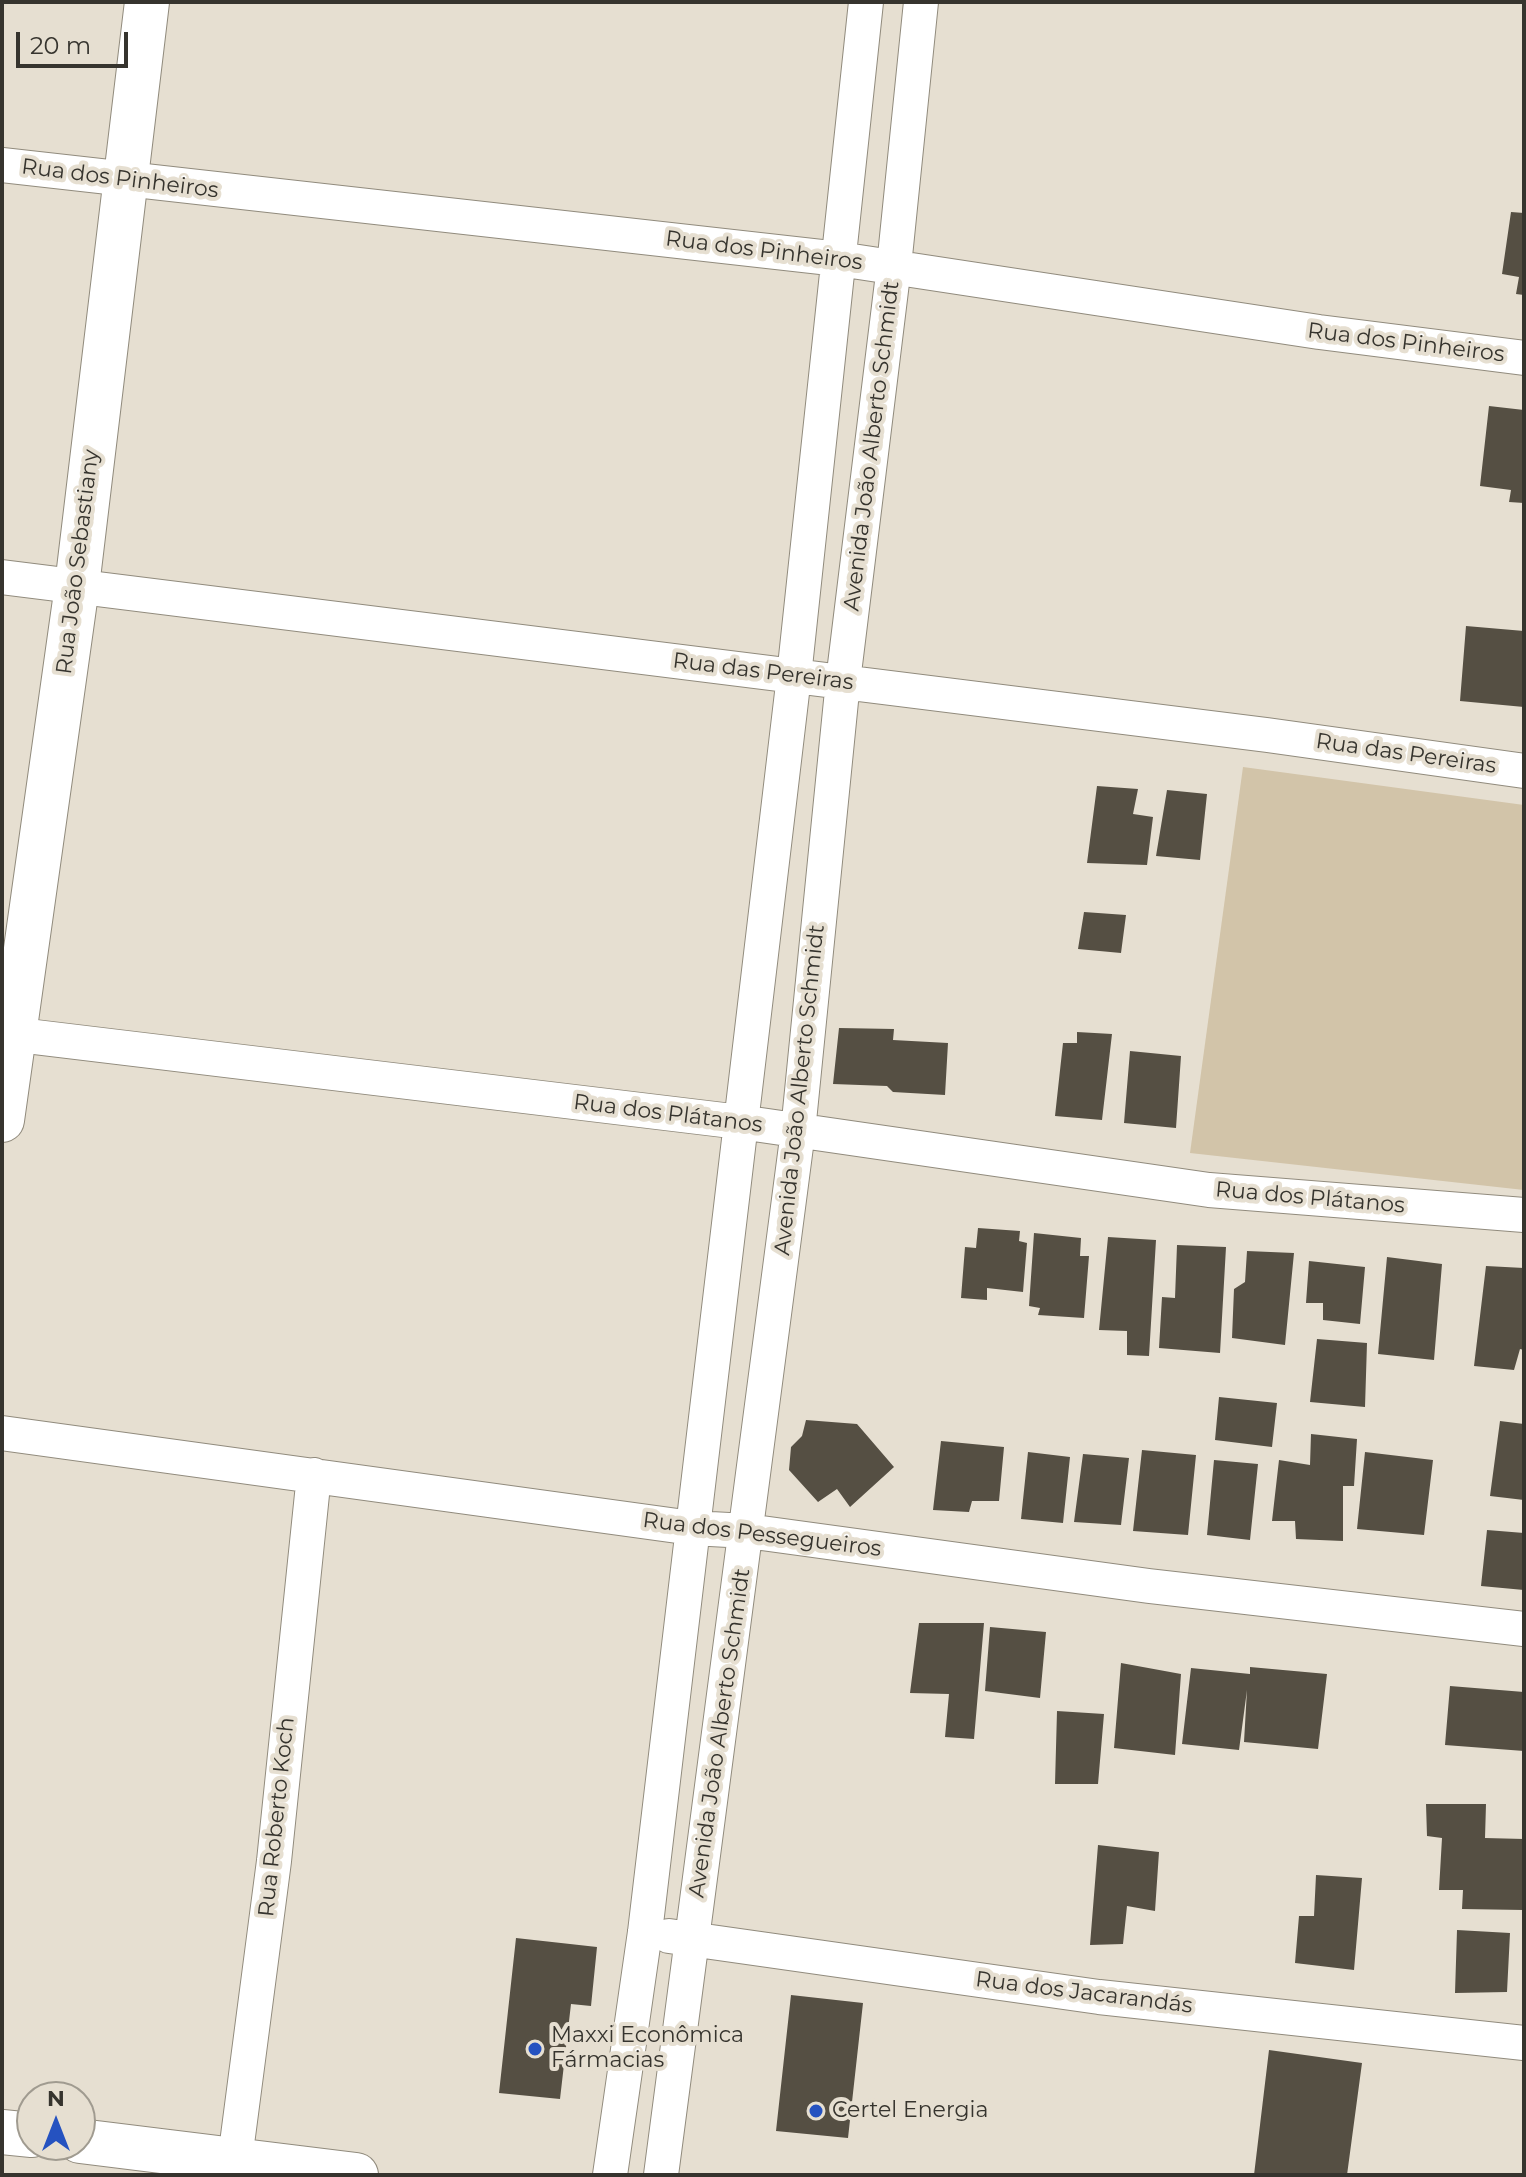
<!DOCTYPE html>
<html>
<head>
<meta charset="utf-8">
<style>
	body { margin:0 }
	#map { position:relative; width:1526px; height:2177px; overflow:hidden; background:#e6dfd1; font-family:Montserrat,sans-serif }
	canvas { display:block }
	.frame { position:absolute; inset:0; border:4px solid #36342e; pointer-events:none }
	.north { position:absolute; left:16px; top:2081px; width:80px; height:80px; box-sizing:border-box; background:#e6dfd1; border:2px solid #a09b90; border-radius:50%; rotate:0deg; font-size:22px; font-weight:700; line-height:32px; text-align:center; color:#36342e }
	.north::after { content:''; display:block; margin:auto; width:28px; height:36px; background:#2552c0; clip-path:polygon(50% 0,100% 100%,50% 72%,0 100%) }
	.scale { position:absolute; left:16px; top:32px; width:112px; height:36px; box-sizing:border-box; border:4px solid #36342e; border-top:0; padding-left:10px; font-size:24px; line-height:28px; white-space:nowrap; color:#36342e; -webkit-text-stroke:6px #e6dfd1; paint-order:stroke }
</style>
</head>
<body>
<div id="map">
<canvas width="1526" height="2177"></canvas>
<div class="frame"></div>
<div class="north">N</div>
<div class="scale">20 m</div>
</div>
<script>
const c = document.querySelector('canvas').getContext('2d');
c.lineJoin = 'round';
function fillPath(path, color) {
  c.fillStyle = color;
  c.fill(path, 'evenodd');
}
function trace(path, color, width, dash) {
  c.strokeStyle = color;
  c.lineWidth = width;
  c.lineCap = dash ? 'butt' : 'round';
  c.setLineDash(dash || []);
  c.stroke(path);
}
function label(font, color, halo, rows, align = 'center') {
  c.font = font + ' Montserrat,sans-serif';
  c.lineWidth = 8;
  c.setLineDash([]);
  c.textBaseline = 'middle';
  c.strokeStyle = halo;
  c.fillStyle = color;
  for (const [text, x, y, turn = 0] of rows) {
    c.save();
    c.translate(x, y);
    c.rotate((+turn || 0) * Math.PI / 180);
    c.textAlign = isNaN(turn) ? turn : align;
    if (halo) c.strokeText(text, 0, 0);
    c.fillText(text, 0, 0);
    c.restore();
  }
}
fillPath(new Path2D(`
	M1243,767L1524,805V1190L1190,1153Z`), '#d2c4a9');
fillPath(new Path2D(`
	M1511,212L1524,213V295L1516,294L1519,277L1502,274Z
	M1489,406L1524,410V503L1509,502L1511,490L1480,486Z
	M1466,626L1524,631V707L1460,701Z
	M1097,786L1138,789L1133,814L1153,817L1147,865L1087,863Z
	M1167,790L1207,794L1200,860L1156,856Z
	M1084,912L1126,915L1121,953L1078,949Z
	M839,1028L894,1029L893,1040L948,1043L945,1095L893,1092L887,1086L833,1084Z
	M1077,1032L1112,1034L1102,1120L1055,1116L1063,1043H1077Z
	M1130,1051L1181,1056L1176,1128L1124,1123Z
	M978,1228L1020,1231L1019,1241L1027,1243L1023,1292L987,1288V1300L961,1298L965,1247L976,1248Z
	M1034,1233L1081,1238L1080,1256H1089L1084,1318L1038,1315L1040,1308L1029,1306Z
	M1108,1237L1156,1240L1149,1356L1127,1355V1331L1099,1330Z
	M1177,1245L1226,1247L1220,1353L1159,1348L1162,1297L1175,1298Z
	M1247,1251L1294,1253L1285,1345L1232,1338L1234,1289L1245,1282Z
	M1387,1257L1442,1264L1434,1360L1378,1354Z
	M1309,1261L1365,1267L1360,1324L1323,1320V1303H1306Z
	M1486,1266L1524,1268V1350L1520,1349L1514,1370L1474,1366Z
	M1317,1339L1367,1343L1365,1407L1310,1402Z
	M1219,1397L1277,1403L1272,1447L1215,1440Z
	M806,1420L857,1424L894,1467L850,1507L837,1489L818,1502L789,1470L791,1447L802,1436Z
	M1500,1421L1524,1424V1500L1490,1496Z
	M1311,1434L1357,1439L1354,1486H1343V1541L1296,1539L1295,1521H1272L1279,1460L1310,1465Z
	M941,1441L1004,1447L999,1501H972L969,1512L933,1510Z
	M1142,1450L1196,1455L1188,1535L1133,1531Z
	M1028,1452L1070,1457L1063,1523L1021,1519Z
	M1365,1452L1433,1460L1424,1535L1357,1529Z
	M1083,1454L1129,1458L1121,1525L1074,1522Z
	M1214,1460L1258,1464L1250,1540L1207,1535Z
	M1487,1530L1524,1533V1590L1481,1586Z
	M919,1623H984L974,1739L945,1737L949,1694L910,1693Z
	M990,1627L1046,1632L1040,1698L985,1691Z
	M1121,1663L1181,1674L1175,1755L1114,1748Z
	M1250,1667L1327,1674L1318,1749L1244,1742L1247,1690L1239,1750L1182,1744L1191,1668L1250,1674Z
	M1450,1686L1524,1692V1751L1445,1745Z
	M1057,1711L1104,1714L1098,1784H1055Z
	M1426,1804H1486L1485,1838L1524,1839V1910L1462,1909L1463,1890H1439L1442,1838L1427,1836Z
	M1098,1845L1159,1852L1155,1911L1127,1906L1123,1944L1090,1945Z
	M1316,1875L1362,1878L1354,1970L1295,1963L1299,1916H1314Z
	M1457,1930L1510,1933L1507,1992L1455,1993Z
	M516,1938L597,1947L591,2006L571,2004L560,2099L499,2093Z
	M791,1995L863,2003L848,2138L776,2131Z
	M1269,2050L1362,2063L1347,2175H1254Z`), '#554f43');
const street = new Path2D(`
	M2,165L839,259L1319,332L1524,358
	M2,577L1267,735L1524,771
	M2,1033L740,1122L1209,1190L1524,1215
	M2,1433L692,1528L747,1531L1149,1586L1524,1629
	M669,1936L1099,1997L1524,2043
	M235,2159L274,1861L314,1475
	M610,2175L645,1932L794,676L866,2
	M661,2175L798,1131L843,681L894,266L921,2`);
const secondary = new Path2D(`
	M2,1120L77,586L147,2
	M2,2132L32,2135
	M80,2141L356,2175`);
trace(street, '#918b7d', 36);
trace(secondary, '#918b7d', 46);
trace(street, '#fff', 34);
trace(secondary, '#fff', 44);
for (const [x, y, r, color] of [
	[535,2049,8,"#2552c0"],
	[816,2111,8,"#2552c0"]
]) {
  const dot = new Path2D();
  dot.arc(x, y, r, 0, 2 * Math.PI);
  c.fillStyle = color;
  c.fill(dot);
  trace(dot, '#e6dfd1', 3);
}
label('22px', '#36342e', '#e6dfd1', [
	["Rua dos Pinheiros",120,179,7],
	["Rua dos Pinheiros",764,251,7],
	["Rua dos Pinheiros",1406,343,7],
	["Avenida João Alberto Schmidt",872,446,-83],
	["Rua João Sebastiany",78,562,-83],
	["Rua das Pereiras",763,672,7],
	["Rua das Pereiras",1406,754,8],
	["Avenida João Alberto Schmidt",800,1090,-84],
	["Rua dos Plátanos",668,1114,7],
	["Rua dos Plátanos",1310,1198,5],
	["Rua dos Pessegueiros",762,1535,7],
	["Avenida João Alberto Schmidt",720,1733,-82],
	["Rua Roberto Koch",277,1817,-84],
	["Rua dos Jacarandás",1084,1993,7]
]);
label('22px', '#36342e', '#e6dfd1', [
	["Maxxi Econômica",551,2036],
	["Fármacias",551,2061],
	["Certel Energia",832,2111]
], 'left');
</script>
</body>
</html>
